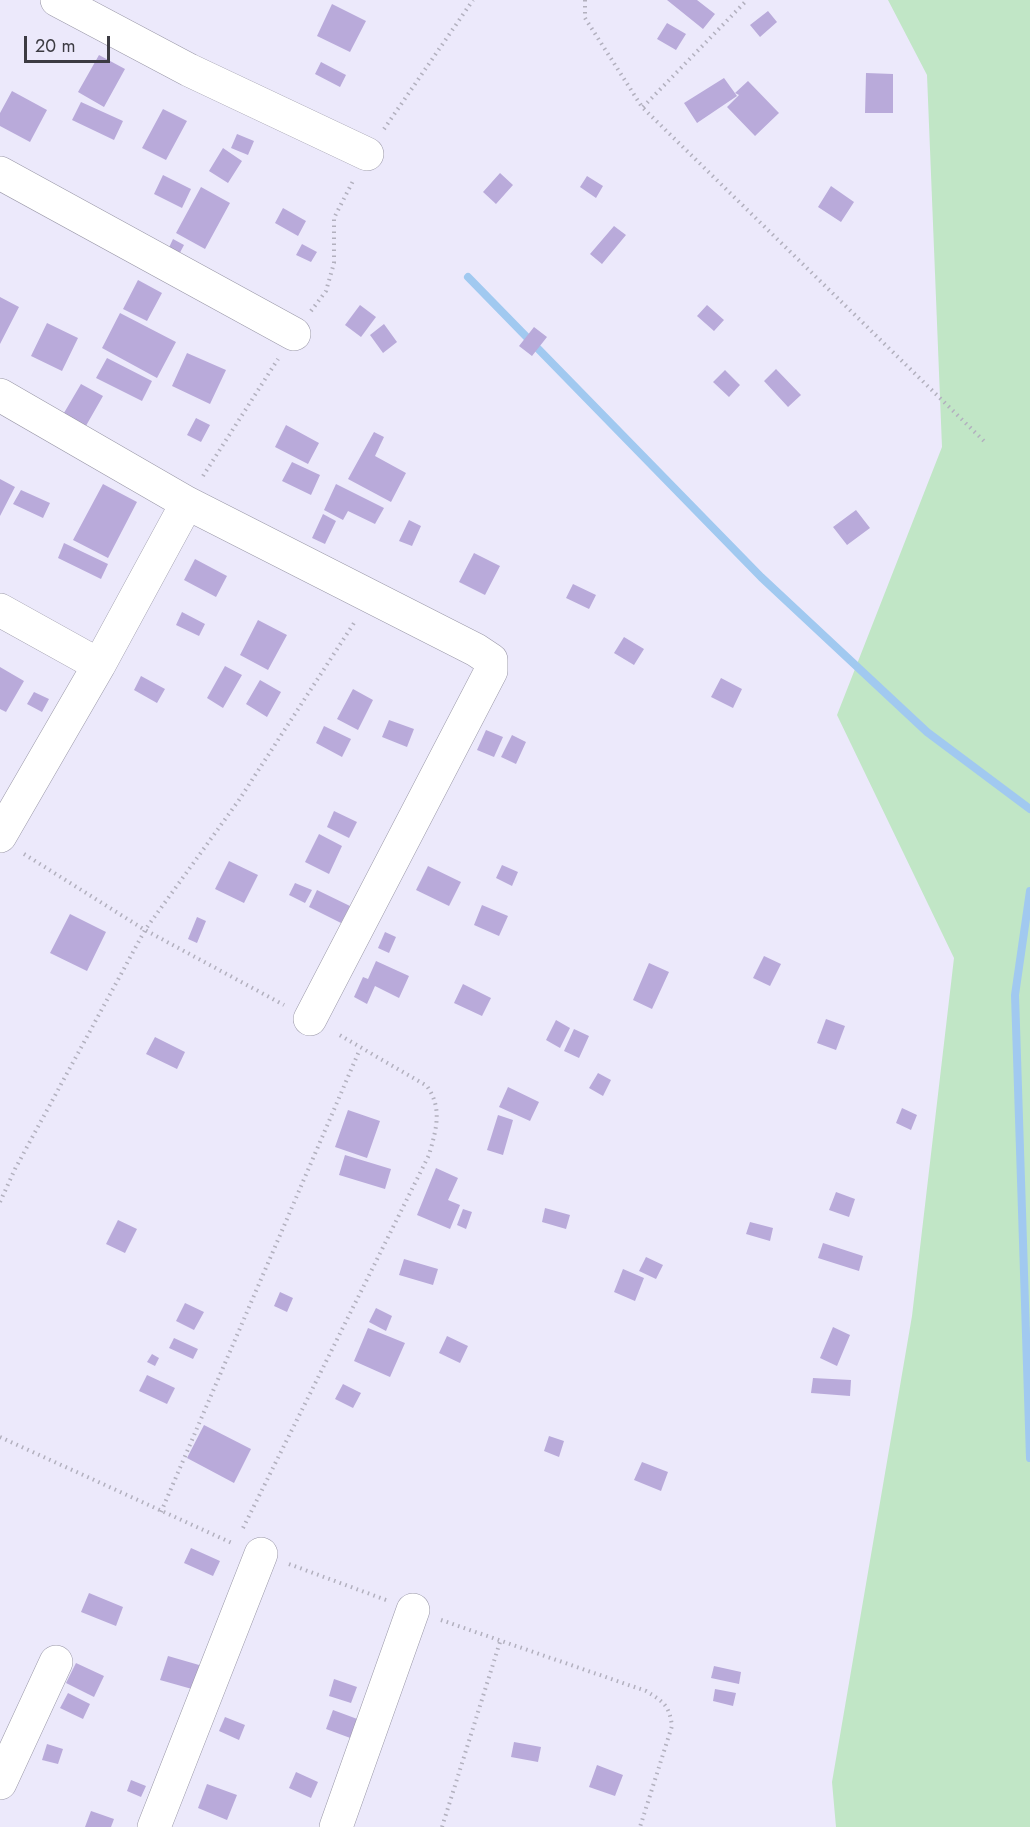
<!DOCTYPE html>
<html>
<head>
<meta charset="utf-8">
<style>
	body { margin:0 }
	#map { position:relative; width:1030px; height:1827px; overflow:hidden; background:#ece9fb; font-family:Jost,sans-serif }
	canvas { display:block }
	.scale { position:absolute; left:24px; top:36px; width:86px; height:27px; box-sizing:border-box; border:3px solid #3c3b42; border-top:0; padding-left:8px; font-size:18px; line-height:21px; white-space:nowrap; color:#3c3b42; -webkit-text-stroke:4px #ece9fb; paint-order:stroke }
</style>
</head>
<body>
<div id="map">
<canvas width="1030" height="1827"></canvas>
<div class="scale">20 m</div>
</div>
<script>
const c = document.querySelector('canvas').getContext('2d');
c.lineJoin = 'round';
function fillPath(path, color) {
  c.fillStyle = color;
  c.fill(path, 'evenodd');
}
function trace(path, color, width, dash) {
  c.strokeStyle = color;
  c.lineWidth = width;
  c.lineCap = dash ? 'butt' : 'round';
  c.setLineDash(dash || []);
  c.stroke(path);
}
fillPath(new Path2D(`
	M888,0H1030V1827H836L832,1782L912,1316L954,958L837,715L942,447L927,75Z`), '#c1e6c6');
trace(new Path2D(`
	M468,277L761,577L927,732L1030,809
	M1030,891L1015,995L1030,1458`), '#a1c9f0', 8);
fillPath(new Path2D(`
	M667,0H697L715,14L703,29Z
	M332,4L366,21L350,52L317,36Z
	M768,11L777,22L760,37L750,25Z
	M667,23L686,34L676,50L657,39Z
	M99,55L125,69L104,107L78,92Z
	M321,62L346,75L340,87L315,74Z
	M866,73L893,74V113H865Z
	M724,78L737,96L697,123L684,103Z
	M748,81L779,113L755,136L727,107L739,95L735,93Z
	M12,91L47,110L30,142L0,126V113Z
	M81,102L123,121L114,140L72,120Z
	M163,109L187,121L166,160L142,148Z
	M237,134L254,141L248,155L231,148Z
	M223,148L242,161L228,183L209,171Z
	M500,173L513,185L496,204L483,192Z
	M163,175L191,189L182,208L154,194Z
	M587,176L603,186L596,198L580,187Z
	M831,186L854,202L841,222L818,207Z
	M201,187L230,203L205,249L176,233Z
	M283,208L306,221L298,236L275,223Z
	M614,226L626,235L602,264L590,254Z
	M173,239L184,245L175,262L165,256Z
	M302,244L317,252L311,262L296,255Z
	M138,280L162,293L147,321L123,309Z
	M0,297L19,307L0,344Z
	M360,305L376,317L361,337L345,325Z
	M707,305L724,320L714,331L697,316Z
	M120,313L176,342L157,378L102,348Z
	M47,323L78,338L62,371L31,356Z
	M384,324L397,342L383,353L370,335Z
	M534,327L547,337L532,356L519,346Z
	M187,353L226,370L210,404L172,386Z
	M107,358L152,381L142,401L96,378Z
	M776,369L801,395L788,407L764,381Z
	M725,370L740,385L729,397L713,382Z
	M81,384L103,396L83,431L61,418Z
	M196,418L210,425L201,442L187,435Z
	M286,425L319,443L308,464L275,447Z
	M374,432L384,437L375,456L406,473L391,502L348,479Z
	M292,462L320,475L311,495L282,481Z
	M0,479L15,487L0,516Z
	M103,484L137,502L108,558L73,540Z
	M336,484L384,508L375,524L348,511L343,520L324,510Z
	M21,490L50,503L43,518L13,504Z
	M856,510L870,528L847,545L833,527Z
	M323,514L336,521L325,544L312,538Z
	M409,520L421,526L412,546L399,541Z
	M64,543L108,564L101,579L58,558Z
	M474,553L500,566L485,595L459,582Z
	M195,559L227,576L216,597L184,580Z
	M573,584L596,595L589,609L566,598Z
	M182,612L205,624L199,636L176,625Z
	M258,620L287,635L268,670L240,655Z
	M624,637L644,649L634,665L614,653Z
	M225,666L242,675L223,708L207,698Z
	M0,667L24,681L6,712L0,709Z
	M141,676L165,689L157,703L134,690Z
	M721,678L742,689L733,708L711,697Z
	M260,680L281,692L267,717L246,704Z
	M353,689L373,700L358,730L337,719Z
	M34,692L49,699L42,712L27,704Z
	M389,720L414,729L407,747L382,737Z
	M324,726L351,739L342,757L316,743Z
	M486,730L503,737L494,757L477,750Z
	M512,735L526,742L516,764L501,757Z
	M334,811L357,822L349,838L327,827Z
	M319,834L342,846L329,874L305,862Z
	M229,861L258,875L244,903L215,889Z
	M502,865L518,872L512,886L496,878Z
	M428,866L461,882L449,906L416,890Z
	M295,883L312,890L305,903L289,895Z
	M317,890L350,906L341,923L309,907Z
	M482,905L508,916L499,936L474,925Z
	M70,914L106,932L87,971L50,953Z
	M197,917L206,921L197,943L188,939Z
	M385,932L396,937L389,953L378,948Z
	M764,956L781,964L770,986L753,978Z
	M376,961L409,976L399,998L375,986L367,1004L354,997L363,977L368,979Z
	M649,963L669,972L652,1009L633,1000Z
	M463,984L491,998L482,1016L454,1003Z
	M826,1019L845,1026L836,1050L817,1043Z
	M556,1020L570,1028L560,1048L546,1040Z
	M574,1029L589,1036L579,1058L564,1051Z
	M155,1037L185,1052L177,1069L146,1054Z
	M598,1073L611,1080L603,1096L589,1088Z
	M508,1087L539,1102L530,1121L499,1107Z
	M902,1108L917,1115L911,1130L896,1123Z
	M348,1110L380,1121L367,1158L335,1147Z
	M498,1115L513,1120L503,1155L487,1150Z
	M345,1155L391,1169L385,1189L339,1175Z
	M436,1168L458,1178L448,1200L460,1205L450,1229L417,1215Z
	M836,1192L855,1199L849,1217L829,1210Z
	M545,1208L570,1215L566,1229L542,1222Z
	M463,1209L472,1212L466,1229L457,1225Z
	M118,1220L137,1229L125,1253L106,1244Z
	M750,1222L773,1228L770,1241L746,1234Z
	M823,1243L863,1256L859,1271L818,1258Z
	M646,1257L663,1265L656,1279L639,1271Z
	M404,1259L438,1269L433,1285L399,1275Z
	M623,1269L644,1278L635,1301L614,1292Z
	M280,1292L293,1298L287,1312L274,1306Z
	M185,1303L204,1312L194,1330L176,1321Z
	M376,1308L392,1316L386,1331L369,1322Z
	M833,1327L850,1335L837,1366L820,1358Z
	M368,1328L405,1343L390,1377L354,1361Z
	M447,1336L468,1346L460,1363L439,1353Z
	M174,1338L198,1349L193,1359L169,1348Z
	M152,1354L159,1358L155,1366L147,1362Z
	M147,1375L175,1388L167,1404L139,1391Z
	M813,1378L851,1380L850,1396L811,1393Z
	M343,1384L361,1393L353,1408L335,1399Z
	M204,1425L251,1449L234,1483L187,1458Z
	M549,1436L564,1441L559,1457L544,1451Z
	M642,1462L668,1472L661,1491L634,1480Z
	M191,1548L220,1561L213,1576L184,1563Z
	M89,1593L123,1607L116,1626L81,1612Z
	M168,1656L206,1667L199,1691L160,1680Z
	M76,1663L104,1676L94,1697L66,1683Z
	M714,1666L741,1672L739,1684L711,1678Z
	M334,1679L357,1687L351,1703L329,1696Z
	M715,1689L736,1693L733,1706L713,1701Z
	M68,1693L90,1704L83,1719L60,1708Z
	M333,1710L360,1720L353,1739L326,1729Z
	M225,1717L245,1725L239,1740L219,1731Z
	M514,1742L541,1747L538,1762L511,1757Z
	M47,1744L63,1749L58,1764L42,1760Z
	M597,1765L623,1775L615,1796L589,1787Z
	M296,1772L318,1782L311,1798L289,1788Z
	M131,1780L146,1786L141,1797L127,1791Z
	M207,1784L237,1795L227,1820L198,1808Z
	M91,1811L114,1819L111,1827H85Z`), '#b9aada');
const minor = new Path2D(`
	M57,0L189,70L367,154
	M0,173L294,334
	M0,395L187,503L476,650L491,660V671L310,1019
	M0,610L99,665
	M0,836L99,665L187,503
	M0,1783L56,1662
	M154,1827L261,1554
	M336,1827L413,1610`);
trace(minor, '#9997a7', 34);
trace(new Path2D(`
	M585,0V18L642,107L987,444
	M643,107L747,0
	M384,129L473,0
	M311,311L326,291L334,263V218L354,179
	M203,476L278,359
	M24,854L145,930L284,1005
	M0,1202L15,1169L145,930L239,800L354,623
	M0,1437L234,1544
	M161,1512L360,1049
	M243,1528L429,1155C436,1130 443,1109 427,1086L336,1033
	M289,1564L386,1600
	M441,1620L646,1691C664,1702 669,1705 672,1726L640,1827
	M442,1827L500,1642`), '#b2b0be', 4, [1.5, 4.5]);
trace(minor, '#fff', 33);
</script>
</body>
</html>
